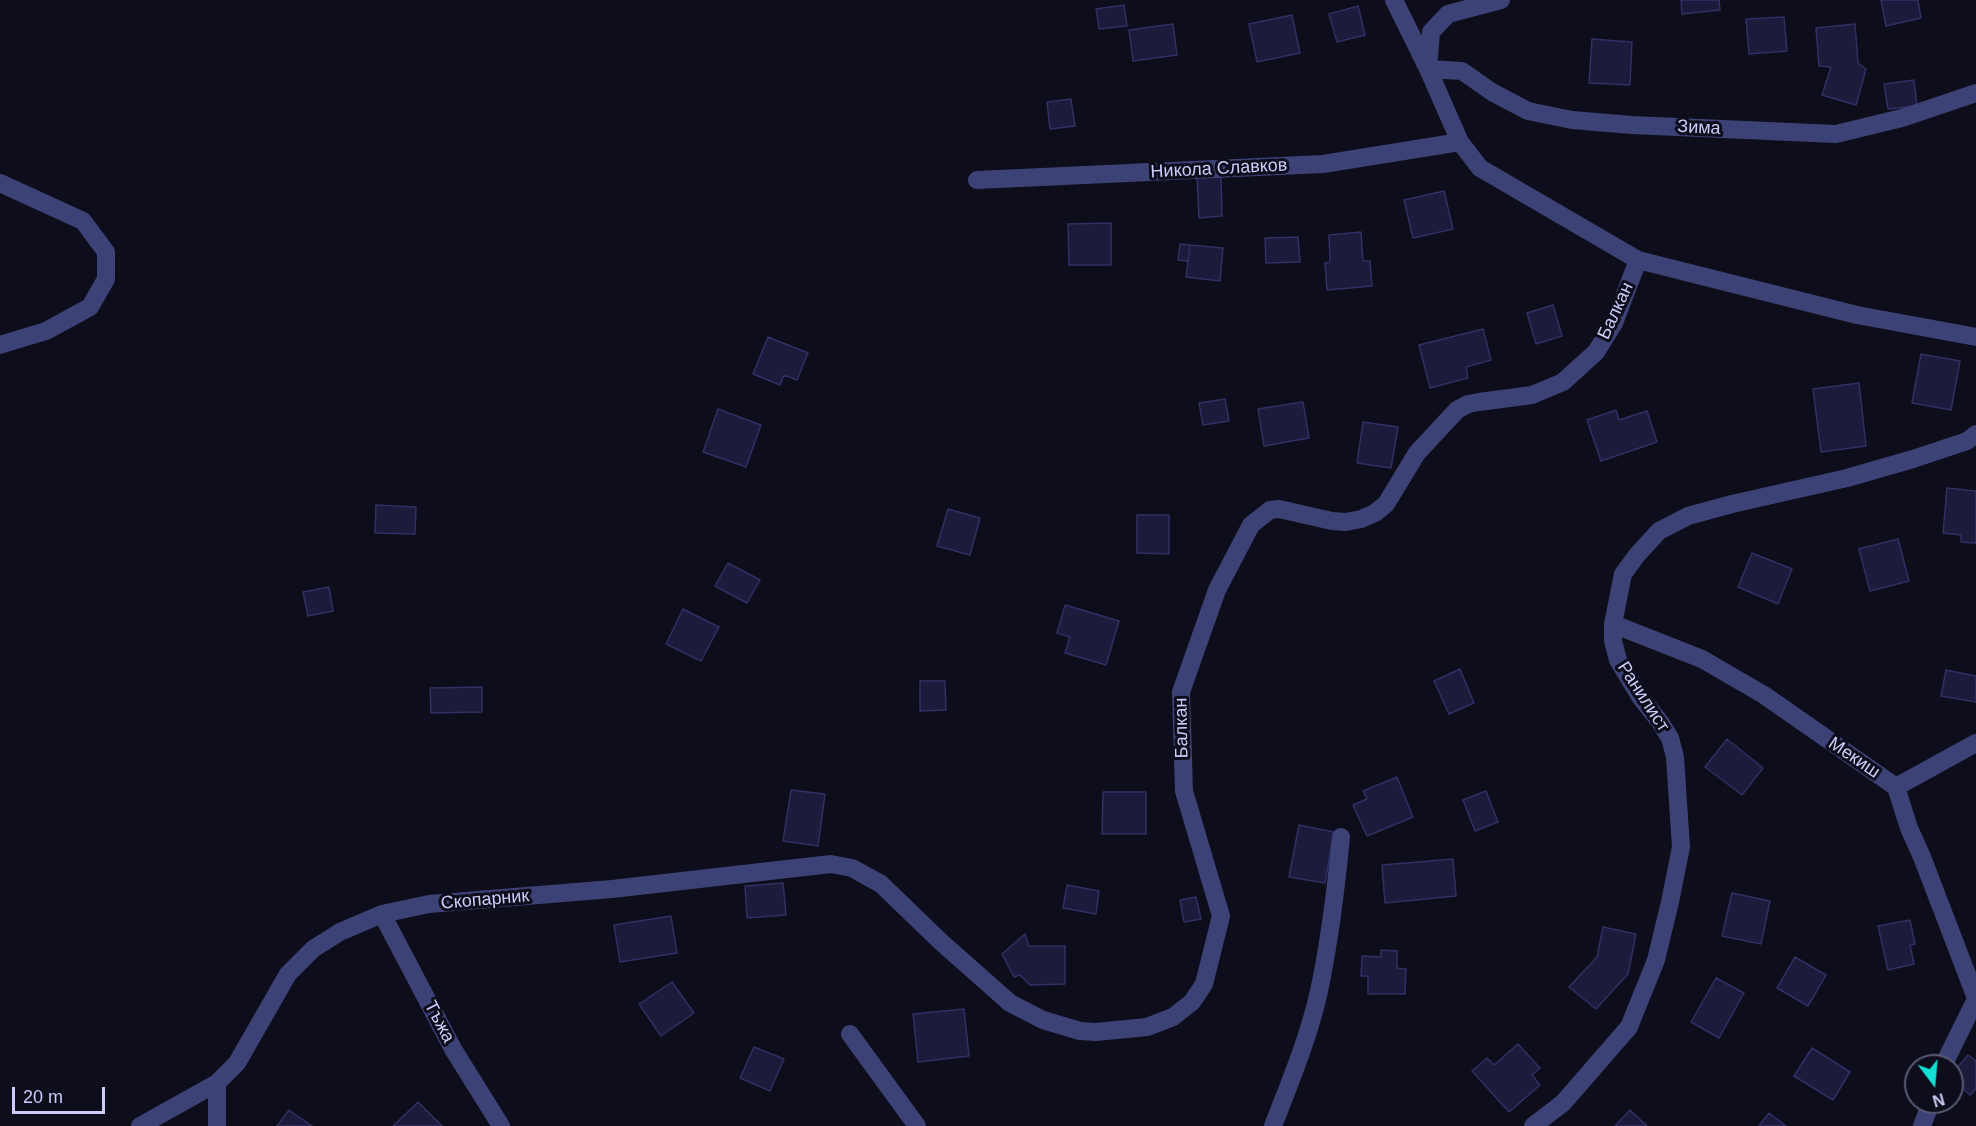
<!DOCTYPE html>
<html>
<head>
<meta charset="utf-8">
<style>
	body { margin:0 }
	#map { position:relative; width:1976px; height:1126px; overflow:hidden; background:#0d0d1b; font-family:Arial,sans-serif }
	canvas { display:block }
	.north { position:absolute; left:1904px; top:1054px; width:60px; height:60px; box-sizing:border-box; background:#0d0d1b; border:2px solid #595a74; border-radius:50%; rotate:164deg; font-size:16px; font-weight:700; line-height:24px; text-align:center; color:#cccdfa }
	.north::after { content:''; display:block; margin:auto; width:21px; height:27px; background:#14dfd6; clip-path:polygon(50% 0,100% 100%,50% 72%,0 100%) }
	.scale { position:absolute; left:12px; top:1087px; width:93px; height:27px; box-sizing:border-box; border:3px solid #cccdfa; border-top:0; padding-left:8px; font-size:18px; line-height:21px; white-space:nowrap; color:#cccdfa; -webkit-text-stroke:4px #0d0d1b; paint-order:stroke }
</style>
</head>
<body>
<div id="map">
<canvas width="1976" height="1126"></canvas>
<div class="north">N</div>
<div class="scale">20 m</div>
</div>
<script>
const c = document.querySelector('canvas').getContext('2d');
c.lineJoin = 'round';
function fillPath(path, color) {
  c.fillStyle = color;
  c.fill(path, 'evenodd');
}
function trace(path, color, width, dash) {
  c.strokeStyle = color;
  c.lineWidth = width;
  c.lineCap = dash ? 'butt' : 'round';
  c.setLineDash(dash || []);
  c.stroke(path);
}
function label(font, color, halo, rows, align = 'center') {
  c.font = font + ' Arial,sans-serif';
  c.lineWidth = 6;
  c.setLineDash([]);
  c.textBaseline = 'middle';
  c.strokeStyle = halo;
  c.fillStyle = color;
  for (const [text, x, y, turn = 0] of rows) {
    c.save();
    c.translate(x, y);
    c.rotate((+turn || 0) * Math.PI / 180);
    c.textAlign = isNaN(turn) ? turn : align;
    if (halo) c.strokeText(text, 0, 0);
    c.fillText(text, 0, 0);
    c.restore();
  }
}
const building = new Path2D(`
	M1681,0H1719L1720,10L1682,14Z
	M1881,0H1918L1921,18L1886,26Z
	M1124,5L1127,26L1099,29L1096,9Z
	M1358,6L1365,35L1337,42L1329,14Z
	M1292,15L1300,53L1257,62L1249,24Z
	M1784,17L1787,51L1749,54L1746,19Z
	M1173,24L1177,55L1133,61L1129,30Z
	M1855,24L1858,63L1866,69L1856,105L1822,95L1831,67L1819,66L1816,28Z
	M1592,39L1632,42L1630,85L1589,83Z
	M1914,80L1917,106L1888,109L1884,84Z
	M1071,99L1075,126L1050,129L1047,102Z
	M1221,176L1222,216L1199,218L1197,177Z
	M1444,191L1453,229L1413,238L1404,200Z
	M1111,223V265H1069L1068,224Z
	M1361,232L1363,261H1370L1372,286L1327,290L1325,263L1330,262L1329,235Z
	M1298,237L1300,262L1266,263L1265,238Z
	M1180,244L1190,245L1188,261L1178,260Z
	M1190,245L1223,248L1220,281L1186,277Z
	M1553,305L1562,336L1536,344L1527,313Z
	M1483,329L1491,360L1466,367L1468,378L1430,388L1419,345Z
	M768,337L808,353L797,380L784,375L780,385L753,374Z
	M1921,354L1960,361L1951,410L1912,403Z
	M1859,383L1866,446L1821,452L1813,389Z
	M1225,399L1229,421L1203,425L1199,403Z
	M1303,402L1309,438L1264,446L1258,409Z
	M718,409L761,425L746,467L703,452Z
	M1616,410L1619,420L1647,411L1657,442L1601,461L1587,420Z
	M1363,422L1398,427L1391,468L1357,463Z
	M1947,488L1976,491V543L1961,542V535L1943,533Z
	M376,505L416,507L415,534L375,533Z
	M948,509L980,518L970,555L937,546Z
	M1137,515H1169V554L1137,553Z
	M1898,539L1909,581L1870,591L1859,549Z
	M1752,553L1792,569L1778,604L1738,587Z
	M728,563L760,580L747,603L715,586Z
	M329,587L333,611L308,616L303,592Z
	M1065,605L1119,621L1106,665L1065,653L1070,637L1057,633Z
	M683,609L719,627L701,661L666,644Z
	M1460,669L1474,703L1449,714L1434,681Z
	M1946,670L1976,676V702L1941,696Z
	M920,681H945L946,710L920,711Z
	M482,687V712L431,713L430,688Z
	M1727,739L1763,768L1742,795L1705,767Z
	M1397,777L1413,817L1367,836L1353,805L1367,799L1363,791Z
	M791,790L825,794L818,846L783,841Z
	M1486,791L1498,822L1475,831L1463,800Z
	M1103,792H1146V834H1102Z
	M1299,825L1334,832L1325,883L1289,877Z
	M1453,859L1456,896L1385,903L1382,865Z
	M783,883L786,915L747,918L745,886Z
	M1067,885L1099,891L1096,914L1063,908Z
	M1732,893L1770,901L1761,944L1722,936Z
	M1196,897L1201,919L1184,922L1180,900Z
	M671,916L677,953L620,962L614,925Z
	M1910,920L1915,944L1910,945L1914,964L1888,970L1878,926Z
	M1603,927L1636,934L1628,974L1596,1009L1569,987L1597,957Z
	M1025,934L1029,946H1065V984L1030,985L1020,975L1014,977L1002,954Z
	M1381,950L1397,951V968L1406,969L1405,994H1368V976H1361L1362,956L1381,957Z
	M1795,957L1826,975L1808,1006L1777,988Z
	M1716,978L1744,993L1719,1038L1691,1022Z
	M672,982L694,1013L661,1036L639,1004Z
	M964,1009L969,1056L918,1062L913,1014Z
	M1518,1044L1540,1068L1532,1075L1540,1085L1509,1112L1472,1071L1487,1058L1494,1065Z
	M754,1047L784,1059L770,1091L740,1078Z
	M1812,1048L1850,1072L1833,1100L1794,1076Z
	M1968,1055L1976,1061V1089L1970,1095L1952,1079V1074Z
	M418,1102L442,1126H393Z
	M289,1110L312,1126H277Z
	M1630,1110L1647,1126H1615Z
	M1769,1113L1786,1126H1759Z`);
fillPath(building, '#1c1b3b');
trace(building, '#322f65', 1.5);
trace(new Path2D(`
	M1394,0L1428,69L1460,142L1480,168L1638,260L1857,315L1976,337
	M1501,0L1448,14L1431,32L1428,69L1462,71L1492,92L1528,111L1572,120L1632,125L1836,134L1902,118L1976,93
	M977,180L1323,164L1460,142
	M0,183L83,221L106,252V279L90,307L46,331L0,345
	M1613,624L1702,659L1764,695L1896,787L1909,828L1922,857L1976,998
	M1896,787L1976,743
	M382,914L453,1049L501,1126
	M850,1034L917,1126
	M1943,1066L1976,999
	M217,1083V1126
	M140,1126L217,1083L237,1063L288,974L313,949L340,932L382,914L429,904L612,889L831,864L852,868L881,884L940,941L1010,1003L1043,1020L1080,1031L1096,1032L1147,1027L1173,1017L1192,1002L1204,984L1221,916L1184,791L1181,692L1217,590L1251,525L1270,510L1279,509L1332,521L1346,522L1361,519L1375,513L1386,504L1417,453L1457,410L1468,404L1479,402L1532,395L1563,382L1596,352L1614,323L1638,260
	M1273,1126C1290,1082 1309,1037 1319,991C1330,940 1336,889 1341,837
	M1533,1126L1563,1103L1629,1027L1656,960L1670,902L1681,847L1675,757L1670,738L1660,722L1641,698L1618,660L1613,641V624L1623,574L1637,555L1659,531L1688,516L1732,504L1847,478L1913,459L1967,441L1976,434
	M1922,1126L1931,1102`), '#3c4276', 18);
label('18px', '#cccdfa', '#0d0d1b', [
	["Зима",1699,128,3],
	["Никола Славков",1219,169,-3],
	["Балкан",1616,311,-65],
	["Ранилист",1643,697,57],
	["Балкан",1182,728,-91],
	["Мекиш",1854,758,34],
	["Скопарник",485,900,-5],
	["Тъжа",439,1022,62]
]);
</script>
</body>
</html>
